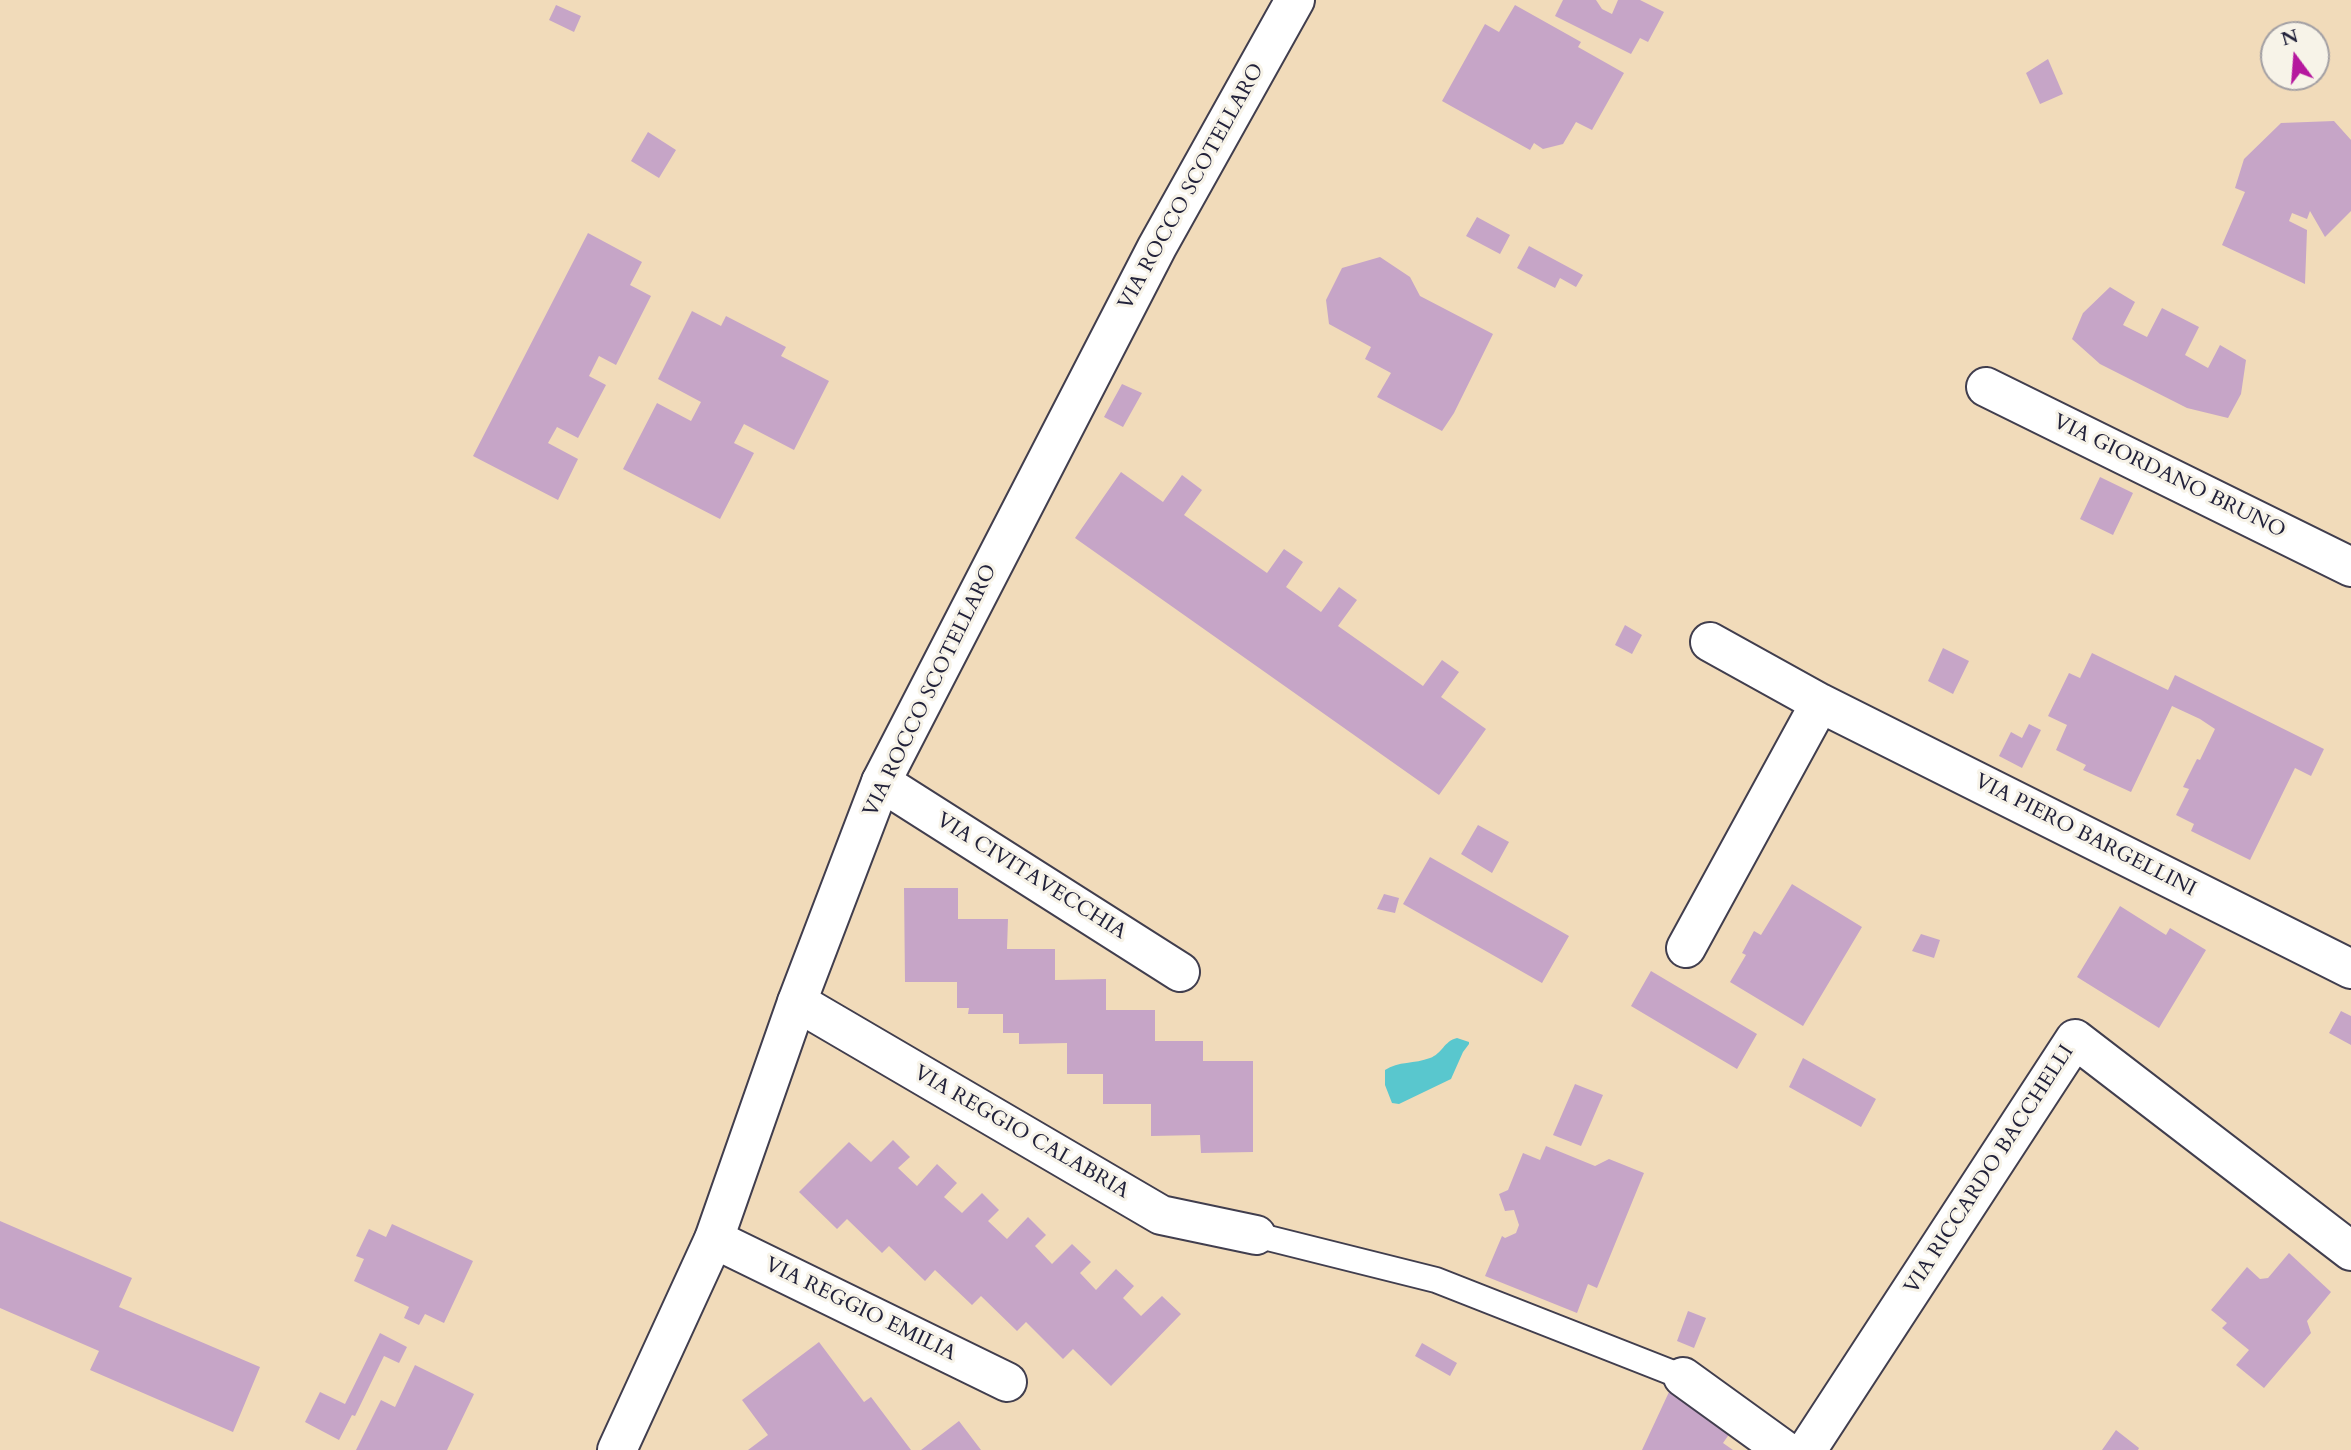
<!DOCTYPE html>
<html>
<head>
<meta charset="utf-8">
<style>
	body { margin:0 }
	#map { position:relative; width:2351px; height:1450px; overflow:hidden; background:#f1dbba; font-family:Cardo,serif }
	canvas { display:block }
	.north { position:absolute; left:2260px; top:21px; width:70px; height:70px; box-sizing:border-box; background:#f7f3e8; border:2px solid #a29fa3; border-radius:50%; rotate:344deg; font-size:19px; font-weight:700; line-height:28px; text-align:center; color:#22223b }
	.north::after { content:''; display:block; margin:auto; width:24px; height:32px; background:#b5179e; clip-path:polygon(50% 0,100% 100%,50% 72%,0 100%) }
</style>
</head>
<body>
<div id="map">
<canvas width="2351" height="1450"></canvas>
<div class="north">N</div>
</div>
<script>
const c = document.querySelector('canvas').getContext('2d');
c.lineJoin = 'round';
function fillPath(path, color) {
  c.fillStyle = color;
  c.fill(path, 'evenodd');
}
function trace(path, color, width, dash) {
  c.strokeStyle = color;
  c.lineWidth = width;
  c.lineCap = dash ? 'butt' : 'round';
  c.setLineDash(dash || []);
  c.stroke(path);
}
function label(font, color, halo, rows, align = 'center') {
  c.font = font + ' Cardo,serif';
  c.lineWidth = 6;
  c.setLineDash([]);
  c.textBaseline = 'middle';
  c.strokeStyle = halo;
  c.fillStyle = color;
  for (const [text, x, y, turn = 0] of rows) {
    c.save();
    c.translate(x, y);
    c.rotate((+turn || 0) * Math.PI / 180);
    c.textAlign = isNaN(turn) ? turn : align;
    if (halo) c.strokeText(text, 0, 0);
    c.fillText(text, 0, 0);
    c.restore();
  }
}
fillPath(new Path2D(`
	M1457,1038L1469,1042V1044L1463,1052L1451,1079L1399,1104L1392,1103L1385,1085V1070C1398,1061 1415,1064 1430,1058C1442,1054 1444,1041 1457,1038Z`), '#59c7ce');
fillPath(new Path2D(`
	M1563,0H1596L1602,9L1612,14L1618,0H1640L1664,12L1648,42L1640,38L1631,54L1555,16Z
	M556,5L581,16L574,32L549,20Z
	M1515,5L1581,42L1578,47L1624,73L1592,130L1576,122L1563,144L1543,149L1534,143L1530,150L1442,101L1485,24L1499,32Z
	M2048,59L2063,94L2040,104L2026,73Z
	M2334,121L2351,140V211L2325,237L2310,211L2307,219L2292,213L2289,221L2307,230L2305,284L2222,245L2245,192L2235,188L2244,159L2281,123Z
	M648,132L676,150L659,178L631,161Z
	M1477,217L1510,235L1500,254L1466,236Z
	M588,233L642,262L630,285L651,296L616,365L599,356L589,376L606,385L578,438L557,427L548,443L578,459L558,500L473,456Z
	M1529,246L1583,275L1576,287L1560,278L1555,288L1517,268Z
	M1380,257L1410,277L1420,296L1493,334L1454,413L1442,431L1377,397L1391,373L1365,359L1371,347L1329,324L1326,300L1342,268Z
	M2110,287L2135,302L2123,325L2147,337L2162,308L2199,327L2185,355L2208,368L2220,345L2246,360L2241,394L2228,418L2187,408L2100,364L2072,339L2083,313Z
	M692,311L721,326L726,316L786,347L781,356L829,381L794,450L744,424L734,443L754,453L720,519L623,469L657,403L691,421L701,402L658,379Z
	M1122,384L1142,393L1123,427L1104,417Z
	M1121,472L1163,502L1182,475L1202,490L1184,515L1267,573L1284,549L1303,562L1286,587L1321,612L1339,587L1357,600L1338,626L1423,686L1442,660L1459,672L1441,697L1486,729L1439,795L1075,538Z
	M2100,477L2133,493L2113,535L2080,519Z
	M1625,625L1642,635L1632,654L1615,645Z
	M1943,648L1969,661L1953,694L1928,681Z
	M2092,653L2168,690L2175,675L2324,749L2311,776L2295,768L2250,860L2191,831L2194,824L2176,815L2189,789L2183,787L2197,759L2200,760L2215,729L2200,719L2172,706L2131,792L2083,770L2086,765L2056,750L2067,725L2048,716L2069,673L2080,678Z
	M2029,724L2041,730L2022,768L1999,756L2011,732L2022,738Z
	M1478,825L1509,842L1492,873L1461,854Z
	M1430,857L1569,936L1542,983L1403,904Z
	M1792,884L1862,927L1803,1026L1730,982L1746,955L1742,953L1754,931L1761,935Z
	M904,888H958V919H1008L1007,949H1055V980L1106,979V1010H1155V1041H1203V1061H1253V1152L1201,1153L1200,1135L1151,1136V1104H1103V1074H1067V1043L1019,1044V1033H1003V1014H968L969,1008H957V982H905Z
	M1384,894L1399,898L1395,913L1377,909Z
	M2120,906L2166,935L2170,928L2206,950L2159,1028L2077,977Z
	M1921,934L1940,940L1934,958L1912,951Z
	M1651,971L1757,1034L1737,1069L1631,1006Z
	M2341,1011L2351,1016V1045L2329,1033Z
	M1803,1058L1876,1099L1861,1127L1789,1087Z
	M1575,1084L1603,1095L1581,1146L1553,1135Z
	M893,1140L910,1157L898,1168L917,1186L937,1164L957,1183L944,1197L962,1213L982,1193L999,1210L988,1221L1007,1239L1028,1217L1046,1235L1035,1246L1052,1264L1072,1244L1091,1262L1080,1273L1096,1290L1116,1269L1134,1286L1123,1298L1141,1316L1162,1296L1181,1314L1111,1386L1073,1349L1063,1359L1026,1322L1017,1331L981,1296L972,1305L935,1270L925,1281L889,1246L882,1253L847,1219L837,1229L799,1192L849,1142L871,1162Z
	M1546,1146L1595,1166L1609,1159L1644,1173L1597,1288L1588,1284L1577,1313L1485,1276L1502,1236L1505,1238L1516,1233L1519,1225L1514,1210L1505,1211L1499,1194L1508,1190L1523,1153L1540,1160Z
	M0,1221L132,1278L119,1307L260,1367L233,1432L90,1370L99,1351L0,1308Z
	M392,1224L473,1261L444,1323L425,1314L419,1325L404,1318L409,1307L354,1281L364,1259L356,1256L369,1229L386,1237Z
	M2289,1253L2331,1292L2307,1321L2311,1333L2264,1388L2236,1365L2249,1350L2222,1328L2227,1323L2211,1310L2247,1267L2260,1279L2268,1278Z
	M1688,1311L1706,1318L1694,1348L1677,1341Z
	M380,1333L407,1347L399,1363L384,1356L355,1416L352,1415L339,1440L305,1422L320,1392L345,1404Z
	M819,1342L864,1402L871,1397L911,1450H748L768,1435L742,1400Z
	M1422,1343L1457,1363L1450,1376L1415,1356Z
	M415,1365L474,1394L447,1450H356L381,1400L395,1407Z
	M1669,1392L1730,1433L1723,1443L1733,1450H1642Z
	M959,1421L981,1450H921Z
	M2116,1430L2139,1448L2138,1450H2102Z`), '#c6a5c7');
const service = new Path2D(`
	M1256,1235L1436,1280L1683,1377`);
const minor = new Path2D(`
	M1986,387L2351,567
	M1710,642L1820,703L2351,969
	M881,782L1180,972
	M1686,948L1820,703
	M797,1002L1161,1215L1256,1235
	M714,1239L1007,1382
	M1683,1377L1784,1450
	M1807,1450L2075,1039L2351,1251`);
const tertiary = new Path2D(`
	M617,1450L714,1239L797,1002L881,782L1157,247L1295,0`);
trace(service, '#413e4e', 28);
trace(minor, '#413e4e', 42);
trace(tertiary, '#413e4e', 42);
trace(service, '#fff', 24);
trace(minor, '#fff', 38);
trace(tertiary, '#fff', 38);
label('21px', '#22223b', '#f7f3e8', [
	["VIA ROCCO SCOTELLARO",1192,187,-61],
	["VIA GIORDANO BRUNO",2169,477,26],
	["VIA ROCCO SCOTELLARO",931,691,-64],
	["VIA PIERO BARGELLINI",2085,836,27],
	["VIA CIVITAVECCHIA",1031,877,32],
	["VIA REGGIO CALABRIA",1021,1133,30],
	["VIA RICCARDO BACCHELLI",1990,1170,-57],
	["VIA REGGIO EMILIA",860,1310,26]
]);
</script>
</body>
</html>
